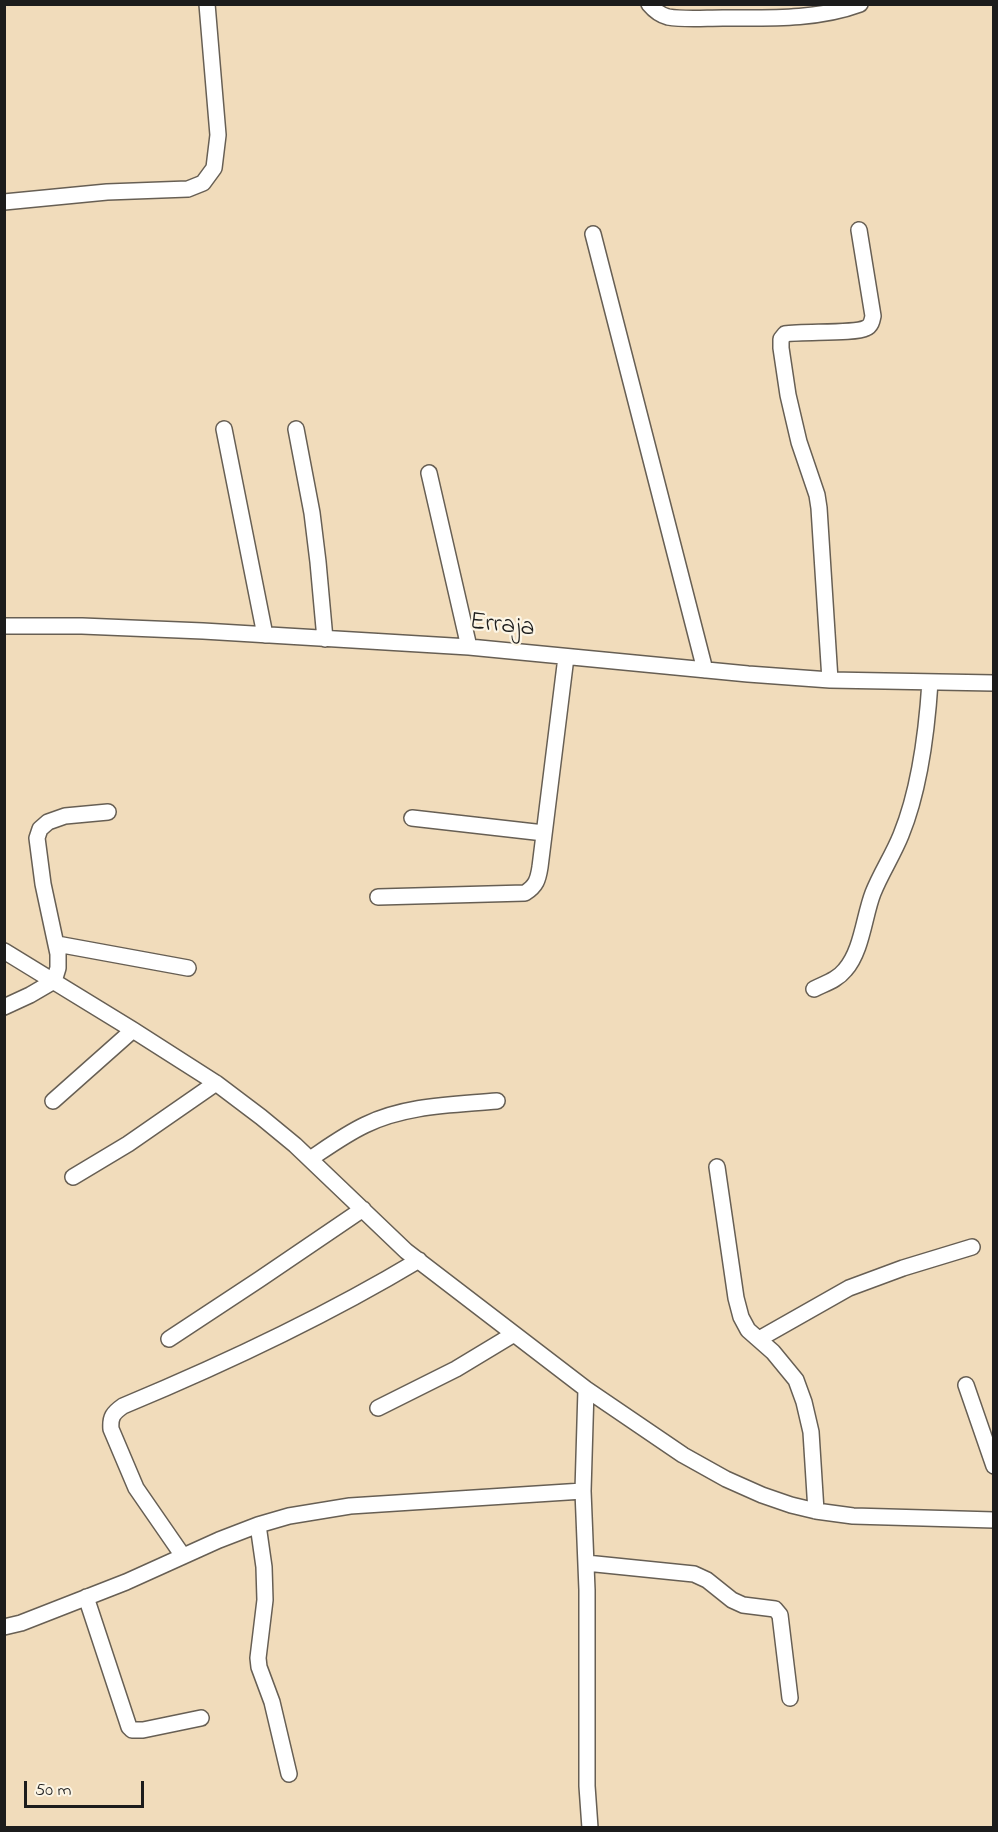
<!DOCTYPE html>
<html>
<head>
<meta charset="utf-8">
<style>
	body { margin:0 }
	#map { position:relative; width:998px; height:1832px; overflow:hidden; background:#f1dcbb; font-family:"Indie Flower",sans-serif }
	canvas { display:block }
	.frame { position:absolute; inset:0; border:6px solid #1c1c1c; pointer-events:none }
	.scale { position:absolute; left:24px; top:1781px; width:120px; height:27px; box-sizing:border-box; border:3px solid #1c1c1c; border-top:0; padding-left:8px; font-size:18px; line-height:21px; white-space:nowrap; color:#1c1c1c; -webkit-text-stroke:4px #fcf5e5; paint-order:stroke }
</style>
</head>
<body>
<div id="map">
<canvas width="998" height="1832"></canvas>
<div class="frame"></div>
<div class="scale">50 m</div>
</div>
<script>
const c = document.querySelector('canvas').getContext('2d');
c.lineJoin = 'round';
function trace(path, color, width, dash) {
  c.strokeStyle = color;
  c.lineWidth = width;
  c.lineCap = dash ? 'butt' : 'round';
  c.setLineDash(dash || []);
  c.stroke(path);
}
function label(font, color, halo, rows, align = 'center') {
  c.font = font + ' "Indie Flower",sans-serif';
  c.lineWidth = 4.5;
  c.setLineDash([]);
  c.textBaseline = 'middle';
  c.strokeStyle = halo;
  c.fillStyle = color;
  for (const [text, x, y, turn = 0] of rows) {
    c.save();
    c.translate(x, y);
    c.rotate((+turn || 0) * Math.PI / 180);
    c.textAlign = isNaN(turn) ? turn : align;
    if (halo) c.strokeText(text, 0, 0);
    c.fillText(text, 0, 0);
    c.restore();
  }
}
const minor = new Path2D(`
	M649,4C654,10 660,15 668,17C685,20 705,18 723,18C769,18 817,20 860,4
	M4,202L107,192L188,189L203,183L214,168L218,135L207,4
	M593,234L705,670
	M224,429L265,635
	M296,429L312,513L318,562L325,639
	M429,473L469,647
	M4,626H82L203,631L469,647L748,674L830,680L994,683
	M830,680L819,508L817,495L799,442L788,395L781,348V339L785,334C803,331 855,334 866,328C871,326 872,321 873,316L859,230
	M412,818L544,833
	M378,897L525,893C536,886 538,880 540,867L566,657
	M57,944L188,968
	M4,951L133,1030L216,1083L261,1117L295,1145L406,1251L586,1389L683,1455L726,1479L762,1495L791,1505L816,1511L853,1516L994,1520
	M814,989C826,983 837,980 845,970C862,951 864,916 873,893C881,873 893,855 901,835C919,791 927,729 930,682
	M4,1007L30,995L54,981L58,968V954L43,884L37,838L40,829L48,822L65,816L108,812
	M53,1101L133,1030
	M310,1159C328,1147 346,1134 365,1125C406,1105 453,1105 497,1101
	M717,1167L736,1298L741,1317L748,1330L773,1352L796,1380L804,1402L811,1432L816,1511
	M73,1177L128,1144L216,1083
	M169,1339L260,1279L363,1209
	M759,1339L849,1288L903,1268L972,1247
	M966,1385L994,1466
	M586,1389L583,1491L587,1590V1786L590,1828
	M378,1408L456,1369L514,1334
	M258,1525L264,1567L265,1600L258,1658L259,1667L272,1702L289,1774
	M183,1556L136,1488L111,1429C110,1417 113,1413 123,1406C224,1364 324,1317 419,1260
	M586,1563L694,1574L707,1580L732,1600L743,1605L775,1609L780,1615L790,1698
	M86,1597L129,1727L132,1730H143L201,1718
	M4,1627L21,1623L126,1582L219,1540L258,1525L289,1516L350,1506L583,1491`);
trace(minor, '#675f54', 18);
trace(minor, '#fff', 15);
label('26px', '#1c1c1c', '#fcf5e5', [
	["Erraja",502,627,6]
]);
</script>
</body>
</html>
